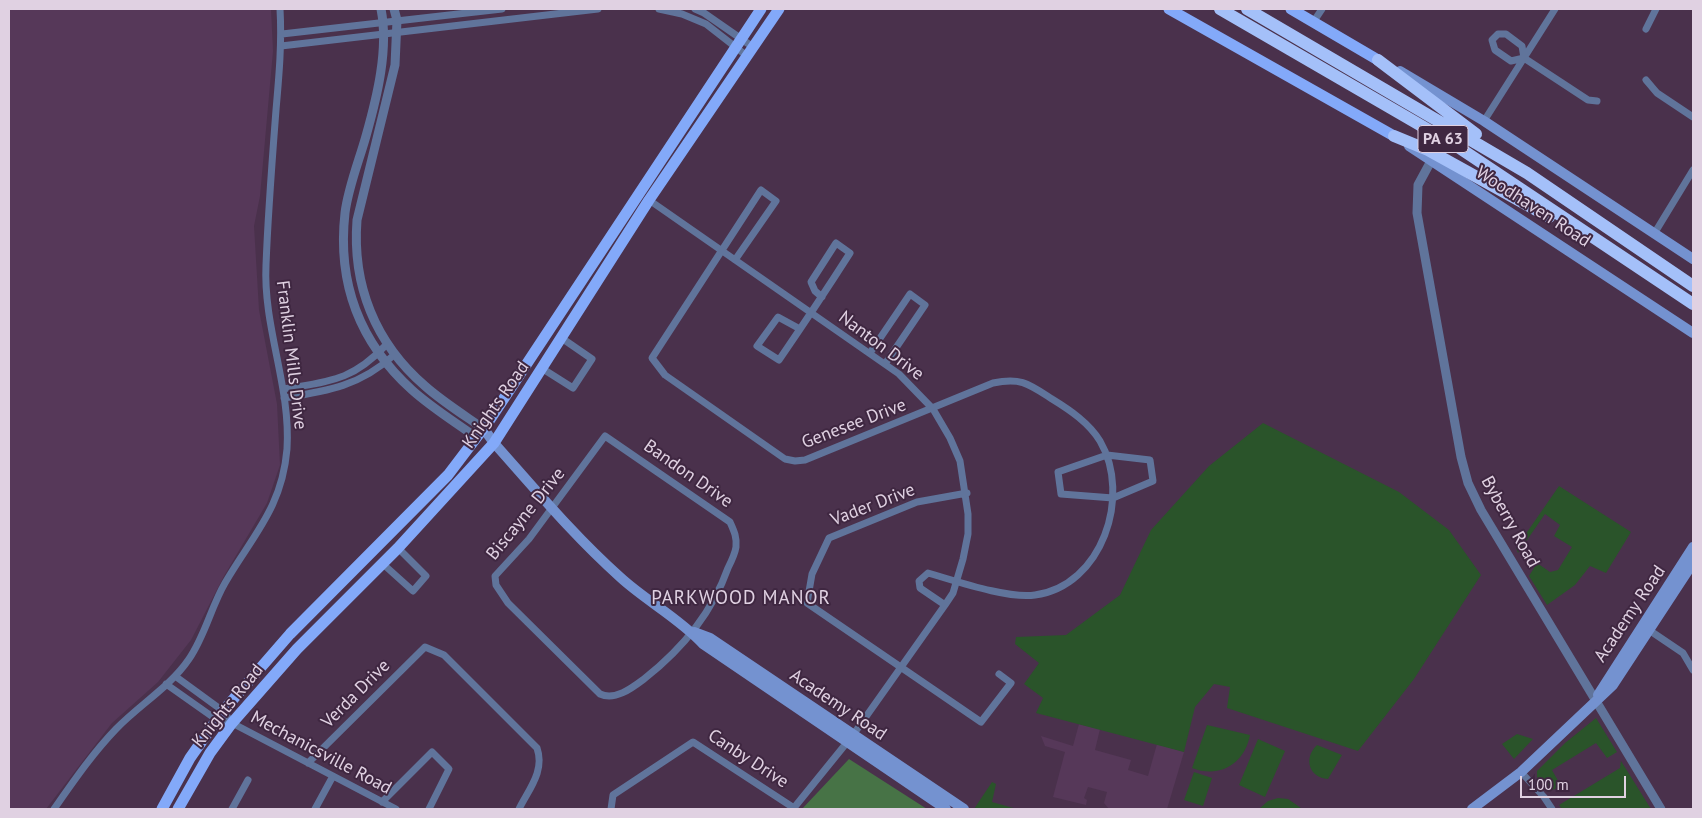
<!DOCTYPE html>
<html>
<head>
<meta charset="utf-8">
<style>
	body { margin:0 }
	#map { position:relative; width:1702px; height:818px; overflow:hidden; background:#4a314c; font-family:"PT Sans",sans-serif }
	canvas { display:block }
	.frame { position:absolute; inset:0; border:10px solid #e0d1e2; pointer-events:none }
	.scale { position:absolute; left:1520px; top:776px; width:106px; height:22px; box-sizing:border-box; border:2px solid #e0d1e2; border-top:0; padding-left:6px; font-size:15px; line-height:18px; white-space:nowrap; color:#e0d1e2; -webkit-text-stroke:4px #3f2741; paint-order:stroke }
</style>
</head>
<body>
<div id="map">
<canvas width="1702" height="818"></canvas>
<div class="frame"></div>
<div class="scale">100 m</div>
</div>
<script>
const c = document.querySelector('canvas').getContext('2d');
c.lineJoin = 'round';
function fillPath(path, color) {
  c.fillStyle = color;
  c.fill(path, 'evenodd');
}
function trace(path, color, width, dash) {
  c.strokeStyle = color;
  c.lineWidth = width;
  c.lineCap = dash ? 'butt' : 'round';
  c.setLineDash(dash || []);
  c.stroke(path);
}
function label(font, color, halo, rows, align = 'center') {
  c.font = font + ' "PT Sans",sans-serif';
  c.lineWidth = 4;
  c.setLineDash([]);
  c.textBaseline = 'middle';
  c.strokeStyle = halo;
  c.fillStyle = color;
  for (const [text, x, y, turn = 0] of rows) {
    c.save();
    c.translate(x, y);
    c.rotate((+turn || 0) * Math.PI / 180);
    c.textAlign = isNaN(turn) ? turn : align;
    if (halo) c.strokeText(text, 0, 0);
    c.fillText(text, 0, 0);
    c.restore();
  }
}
fillPath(new Path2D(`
	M9,9H271L273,51L260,196L254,226L259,310L277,404L280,465L267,503L224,576L191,640L158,682L112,723L46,809H9Z
	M1079,724L1100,729L1095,750L1131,760L1128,770L1148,776L1157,744L1184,752L1167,809H1109L1104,803L1107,792L1088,787L1084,798L1087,800L1086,805L1053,797L1065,752L1045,746L1041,736L1073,746Z`), '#563859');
fillPath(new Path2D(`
	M1263,423L1399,492L1449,530L1481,575L1414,679L1358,751L1227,708L1230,687L1214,684L1195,707L1184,752L1036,713L1043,698L1024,684L1039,663L1015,644L1016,637L1066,635L1120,595L1151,530L1209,466Z
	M1559,486L1631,532L1606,573L1590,566L1575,585L1547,605L1529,576L1537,563L1550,572L1558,570L1572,547L1554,536L1560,525L1545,514L1518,553L1516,548Z
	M1596,718L1617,752L1607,758L1596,743L1552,770L1561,786L1548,792L1537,777V771L1565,743Z
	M1207,725L1250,735C1245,763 1220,779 1192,768Z
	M1517,734L1533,739L1514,759L1502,744Z
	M1258,739L1285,751L1265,797L1239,785Z
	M1317,745L1342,755L1328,779C1309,778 1303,758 1317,745Z
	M1621,761L1651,809H1562L1559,805L1620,768Z
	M1194,772L1212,778L1203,806L1184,800Z
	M992,782L996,784L992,802L1017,809H974Z
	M1278,798L1288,799L1301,808L1259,809L1268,801Z`), '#2a542a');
fillPath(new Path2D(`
	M849,759L927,809H802Z`), '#477346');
trace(new Path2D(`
	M659,9L682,14L706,24L747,56
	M695,9L704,13L753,47
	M1314,21L1322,9
	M1646,29L1656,9
	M282,34L502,9
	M1498,34H1506L1522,46L1524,58L1511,61L1495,50L1492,40Z
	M281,46L598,9
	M1524,58L1588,100L1597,101
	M1646,80L1657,93L1693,117
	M1484,121L1555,9
	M649,200L899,374L933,409L950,438L960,461L968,514V534L963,559L953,593L945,605L853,735L793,809
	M1654,234L1693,170
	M735,260L776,201L761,190L652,358L665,375L785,459L795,461L805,460L993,383C1021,377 1029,384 1052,399C1070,410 1089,423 1100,441C1132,496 1102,586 1035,595C1008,599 956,581 928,573L919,581L920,588L945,605
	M800,329L778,317L757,346L779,360C803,325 827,289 850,253L836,243L811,282L815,291L822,297
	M870,353L910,294L925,305L885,364
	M543,369L573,388L592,359L563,339
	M284,389C330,381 352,381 386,345
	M284,398C328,391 360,386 394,355
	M605,436L730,522C734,531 737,537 736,547C735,554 731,562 728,568C712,613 681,650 644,679C632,688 615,701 600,694L508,603L496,585L495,576L529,539Z
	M1107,455L1150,460L1153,481L1113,498L1061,494L1058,472Z
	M967,493L917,502L829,538L812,574L807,603L981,722L1011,683L999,674
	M383,564L413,591L426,576L398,548
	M1646,628L1683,653L1693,670
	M175,676L223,711L232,723
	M166,684L217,720L232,723L396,809
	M308,763L425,647L444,655L537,748C545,771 529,789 519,809
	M1521,772L1544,797L1552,809
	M382,802L432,752L449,769L429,809
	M54,809C73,782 92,754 116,729C139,705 170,687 189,659C205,636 211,607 225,583C253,535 282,508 287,449C291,387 263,327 266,265C268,213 272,162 276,110C279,76 282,43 280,9
	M232,809L248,780
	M315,809L333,776
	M611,809L613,795L693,742L794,808`), '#60749b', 7);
trace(new Path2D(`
	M381,9C389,49 377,97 366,136C359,161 348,188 345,213C337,284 359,342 412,390C432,408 455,422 477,438
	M394,9L397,20L395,65L357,220C352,285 375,343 425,386C443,402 464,415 484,429
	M1431,161L1418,185L1417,213L1461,457L1468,483L1481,510L1661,809`), '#60749b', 9);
trace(new Path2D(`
	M1400,71L1484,121L1693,259
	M1409,146L1693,333
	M484,429L494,443C535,489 574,536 620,577C646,601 679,618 703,644L946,809
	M694,632L710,638L964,809
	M1598,695L1693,547
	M1472,809L1521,772L1613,685L1693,563`), '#7492d0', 10);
trace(new Path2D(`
	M1169,9L1394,136
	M1291,9L1378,60
	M162,809L190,758L223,711L290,634L448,475L489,421L761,9
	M178,809L210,753L232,723L297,649L398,548L494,443L649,200L779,9`), '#83a9f9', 11);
trace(new Path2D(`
	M1220,9L1458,147L1693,304
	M1247,9L1527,173L1693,286
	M1378,60L1476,134
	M1394,136L1428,150L1549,217`), '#a4c0f9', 12);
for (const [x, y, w] of [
	[1443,139,50]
]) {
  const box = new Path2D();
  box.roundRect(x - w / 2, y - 13.5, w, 27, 4);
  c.fillStyle = '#3f2741';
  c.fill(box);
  trace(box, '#e0d1e2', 1);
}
label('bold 16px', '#e0d1e2', null, [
	["PA 63",1443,139]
]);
label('18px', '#e0d1e2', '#3f2741', [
	["Woodhaven Road",1533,207,33],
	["Nanton Drive",881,346,37],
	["Franklin Mills Drive",291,355,83],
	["Knights Road",496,405,-55],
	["Genesee Drive",854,424,-21],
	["Bandon Drive",688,474,35],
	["Vader Drive",873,505,-21],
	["Biscayne Drive",526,514,-51],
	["Byberry Road",1510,522,61],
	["Academy Road",1630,614,-56],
	["Verda Drive",356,694,-45],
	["Academy Road",838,705,34],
	["Knights Road",228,706,-51],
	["Mechanicsville Road",321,753,28],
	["Canby Drive",748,759,33]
]);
c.letterSpacing = '1px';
label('19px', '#e0d1e2', '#3f2741', [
	["PARKWOOD MANOR",741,599]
]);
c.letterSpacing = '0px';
</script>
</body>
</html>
